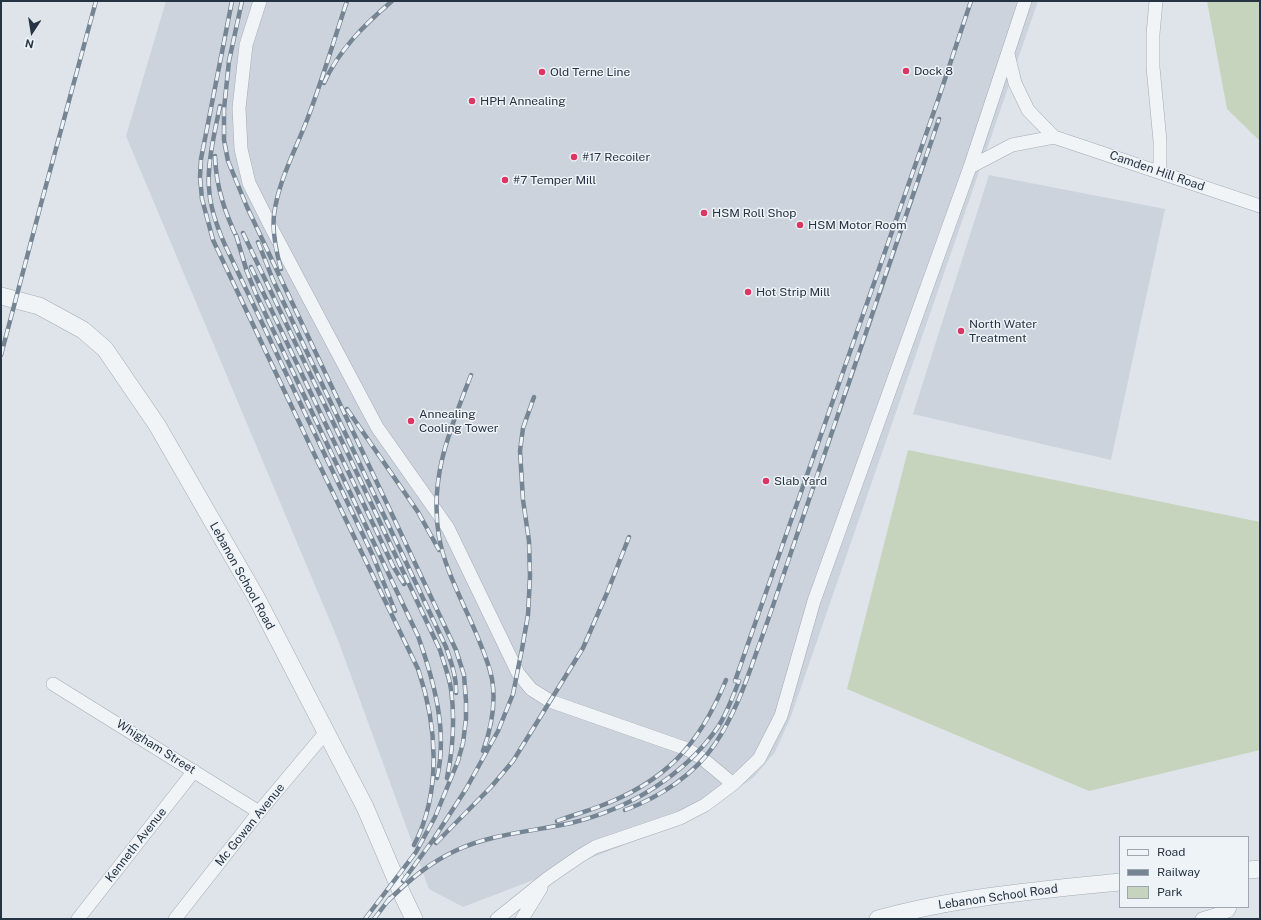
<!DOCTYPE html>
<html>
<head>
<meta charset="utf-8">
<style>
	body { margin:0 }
	#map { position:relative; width:1261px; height:920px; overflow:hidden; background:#dee4e9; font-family:"Public Sans",sans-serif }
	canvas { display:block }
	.frame { position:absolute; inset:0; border:2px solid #263342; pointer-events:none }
	.legend { position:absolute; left:1119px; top:836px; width:130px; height:72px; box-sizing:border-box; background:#eef3f7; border:1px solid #9ea6af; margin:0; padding:5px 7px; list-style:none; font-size:12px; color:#263342 }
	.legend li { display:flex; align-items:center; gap:8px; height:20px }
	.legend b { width:20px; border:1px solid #9ea6af }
	.north { position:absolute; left:12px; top:12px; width:40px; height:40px; -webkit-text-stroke:3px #eef3f7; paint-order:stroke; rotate:192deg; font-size:11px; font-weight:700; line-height:16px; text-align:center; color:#263342 }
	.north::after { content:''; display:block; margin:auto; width:14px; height:18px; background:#263342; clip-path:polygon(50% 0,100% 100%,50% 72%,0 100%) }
</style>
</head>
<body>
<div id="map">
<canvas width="1261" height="920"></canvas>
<div class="frame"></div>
<ul class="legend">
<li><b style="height:5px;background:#f1f4f7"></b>Road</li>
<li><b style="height:5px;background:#768594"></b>Railway</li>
<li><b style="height:11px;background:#c6d4be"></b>Park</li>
</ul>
<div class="north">N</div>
</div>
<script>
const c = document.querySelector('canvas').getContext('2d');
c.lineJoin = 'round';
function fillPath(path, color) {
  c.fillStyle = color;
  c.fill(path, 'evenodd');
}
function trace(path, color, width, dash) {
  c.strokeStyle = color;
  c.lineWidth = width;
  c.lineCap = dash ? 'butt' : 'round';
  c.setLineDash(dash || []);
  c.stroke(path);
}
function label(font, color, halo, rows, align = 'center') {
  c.font = font + ' "Public Sans",sans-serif';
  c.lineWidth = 3;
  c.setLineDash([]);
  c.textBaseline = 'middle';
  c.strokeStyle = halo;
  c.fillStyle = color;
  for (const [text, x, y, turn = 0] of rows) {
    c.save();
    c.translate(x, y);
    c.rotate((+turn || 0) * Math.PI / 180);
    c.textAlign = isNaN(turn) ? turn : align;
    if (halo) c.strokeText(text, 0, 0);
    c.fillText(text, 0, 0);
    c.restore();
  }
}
fillPath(new Path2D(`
	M166,1H1038L790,719L775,752L753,778L692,819L463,907L429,889L338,640L126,136Z
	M989,175L1165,209L1111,460L913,414Z`), '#ccd3dc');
fillPath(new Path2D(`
	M1207,1H1260V141L1227,109Z
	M908,450L1260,522V750L1089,791L847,689Z`), '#c6d4be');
const minor = new Path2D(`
	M260,1L246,45L239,108L241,149L249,183L273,231L377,427L448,528L518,673L531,689L550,701L687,749L703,759L733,784L759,759L781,716L814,601L970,167L1025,1
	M1156,1L1153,34V67L1160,141V172
	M1008,54L1015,83L1028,110L1054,137L1260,206
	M970,167L1012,145L1054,137
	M53,684L259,812
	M78,919L194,771
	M175,919L259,812L326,732
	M497,919L548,878L580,856L595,847L680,818L705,805L733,784
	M522,919L541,888
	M1202,919L1228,911L1230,907`);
const tertiary = new Path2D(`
	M1,296L39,306L83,330L105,349L157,425L256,597L326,732L365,807L403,896L414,919
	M1248,870L1260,869
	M878,919C957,897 1039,890 1120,882`);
trace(minor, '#a3abb4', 14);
trace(tertiary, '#a3abb4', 18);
trace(minor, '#f1f4f7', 13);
trace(tertiary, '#f1f4f7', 17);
const rail = new Path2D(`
	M232,1L201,159L200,177L202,199L213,240L317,460L418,669C437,724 442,792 414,845
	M242,1L229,61L224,109V140L228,161L247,207L456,650L464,675L466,701V719L463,743L458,761L435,817L416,852L365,919
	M324,83C339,50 364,25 392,1
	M220,106C215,130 207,164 209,188C210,208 217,227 225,245L373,556L395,611
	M215,156C216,187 225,213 238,240
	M243,233L332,420L440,650C444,663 449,676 451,689C455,719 453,749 447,778
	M236,235L247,272L256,294L418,636C434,681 448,731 437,778
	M258,242L273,280L446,647C451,662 457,678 456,693
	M251,267L393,566L404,584
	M281,269C276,251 272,233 274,215C278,182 295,151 307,120C322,81 334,40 347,1
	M1,355L41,204L96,1
	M471,375C450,430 429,477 439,537C445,570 463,602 476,633C482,648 489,663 492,679C496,702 491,729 483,751
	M347,409L418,512L439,550
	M625,810C660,797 694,775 715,744C735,714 746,682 758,648C773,607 786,567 800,526C846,390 892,254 939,119
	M557,821C571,816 584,812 598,807C665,782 699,746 726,680
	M436,843L491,787L513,761L583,648L607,593L629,537
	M403,881L433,840L466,789L498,731L513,694L522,649L528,615L530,576L529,541L523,500L520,451L523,428L534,397
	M387,902C409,880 429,863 457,850C491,834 535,831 571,823C629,809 684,776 718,727C727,713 733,696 739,681H735L938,100L971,1
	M374,919L390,898`);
trace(rail, '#768594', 4.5);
trace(rail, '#eef3f7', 3, [9]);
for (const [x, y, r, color] of [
	[906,71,4,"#db3663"],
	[542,72,4,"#db3663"],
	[472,101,4,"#db3663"],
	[574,157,4,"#db3663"],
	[505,180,4,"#db3663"],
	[704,213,4,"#db3663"],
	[800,225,4,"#db3663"],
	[748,292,4,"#db3663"],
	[961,331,4,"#db3663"],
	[411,421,4,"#db3663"],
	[766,481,4,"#db3663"]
]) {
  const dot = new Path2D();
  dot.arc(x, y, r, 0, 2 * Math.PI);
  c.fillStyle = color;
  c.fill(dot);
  trace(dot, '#eef3f7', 1.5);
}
label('12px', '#263342', '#eef3f7', [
	["Dock 8",914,71],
	["Old Terne Line",550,72],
	["HPH Annealing",480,101],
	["#17 Recoiler",582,157],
	["#7 Temper Mill",513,180],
	["HSM Roll Shop",712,213],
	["HSM Motor Room",808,225],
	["Hot Strip Mill",756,292],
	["North Water",969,324],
	["Treatment",969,338],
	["Annealing",419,414],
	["Cooling Tower",419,428],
	["Slab Yard",774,481]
], 'left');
label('12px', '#263342', '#eef3f7', [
	["Camden Hill Road",1157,171,19],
	["Lebanon School Road",242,576,61],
	["Whigham Street",156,747,32],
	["Mc Gowan Avenue",250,825,-51],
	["Kenneth Avenue",136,845,-52],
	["Lebanon School Road",998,897,-8]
]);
</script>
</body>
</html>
